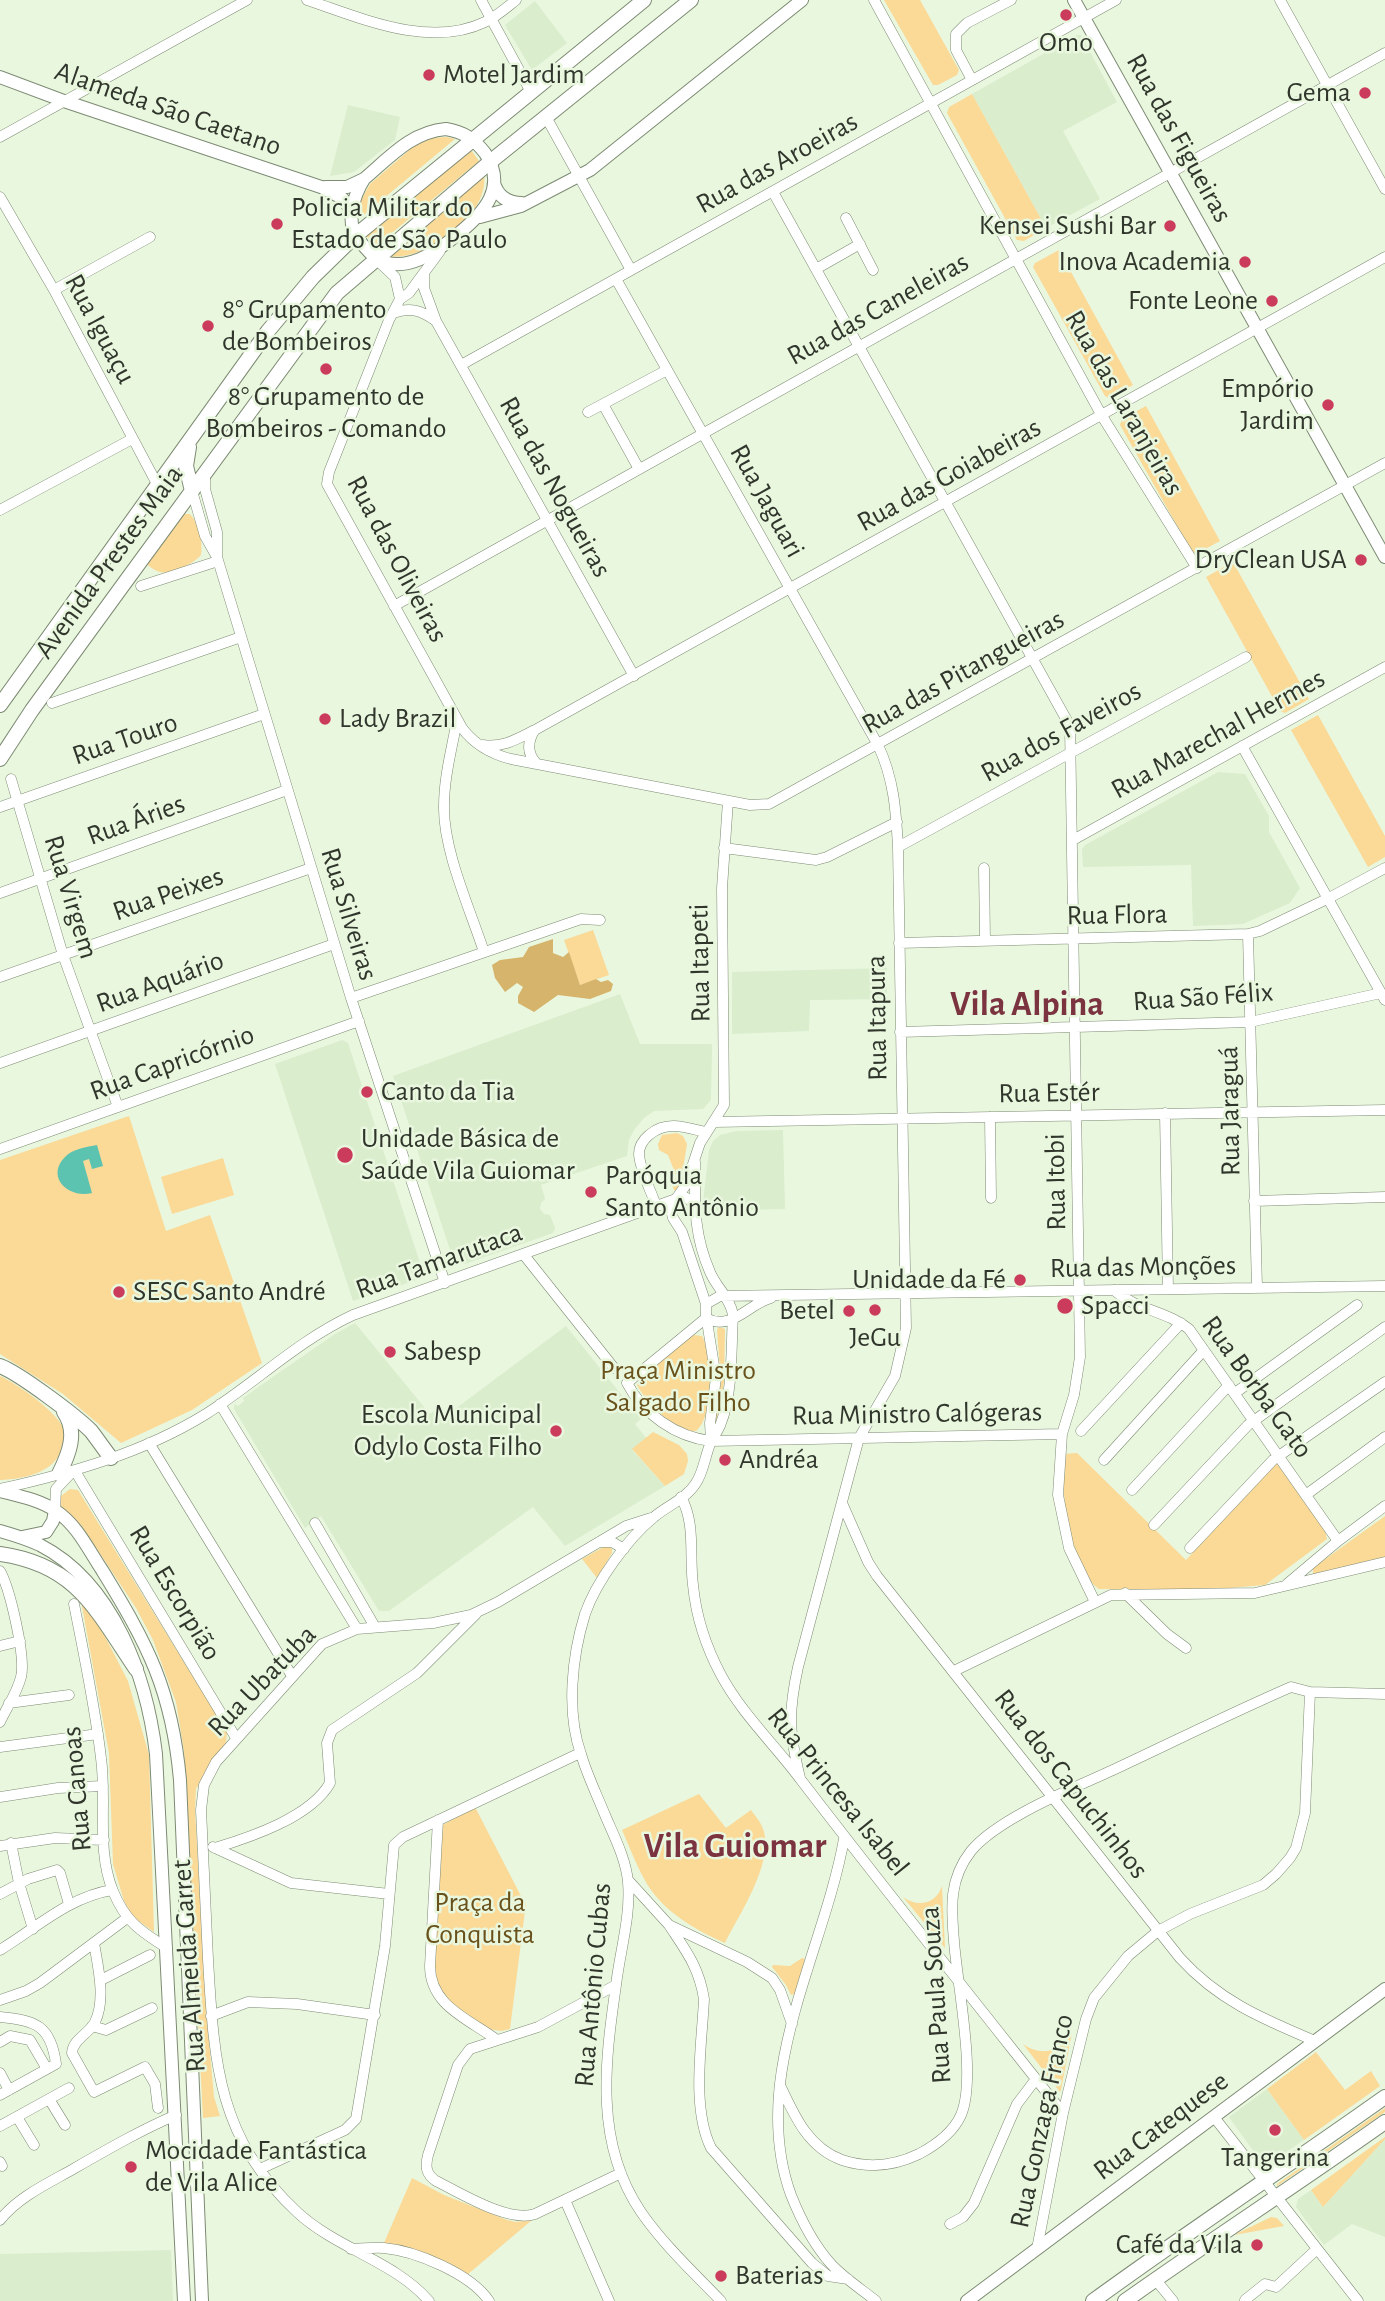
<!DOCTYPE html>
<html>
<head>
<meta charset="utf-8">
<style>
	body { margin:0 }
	canvas { display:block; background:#e9f7de }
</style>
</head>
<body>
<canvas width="1385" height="2301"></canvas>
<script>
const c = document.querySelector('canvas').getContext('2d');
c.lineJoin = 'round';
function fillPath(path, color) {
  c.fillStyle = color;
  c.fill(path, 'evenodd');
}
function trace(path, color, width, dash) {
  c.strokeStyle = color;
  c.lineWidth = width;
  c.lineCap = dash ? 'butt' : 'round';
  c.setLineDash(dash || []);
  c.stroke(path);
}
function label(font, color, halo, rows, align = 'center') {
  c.font = font + ' "Alegreya Sans",sans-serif';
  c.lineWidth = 5;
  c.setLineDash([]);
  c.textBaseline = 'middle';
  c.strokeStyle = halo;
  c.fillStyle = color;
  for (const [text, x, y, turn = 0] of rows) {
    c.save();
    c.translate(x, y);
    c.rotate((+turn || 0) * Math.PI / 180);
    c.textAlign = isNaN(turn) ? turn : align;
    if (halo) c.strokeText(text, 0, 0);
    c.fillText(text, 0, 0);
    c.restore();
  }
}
fillPath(new Path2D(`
	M535,1L567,43L532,70L505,25Z
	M1077,35H1081L1117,102L1063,131L1100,199L1046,228L972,94Z
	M348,105L400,117L395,140L354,172L330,176Z
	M1218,772L1245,774L1269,816V832L1300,888L1290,903L1243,924L1193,926L1191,865L1083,867L1082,849L1085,845Z
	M887,968V999L810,1000L809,1031L732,1034V972Z
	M620,994L640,1044H712L711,1100L703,1109L654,1111L644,1118L634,1130L629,1140L627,1156L541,1185L545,1199L541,1203L540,1209L544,1214L550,1215L555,1228L553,1233L465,1264L453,1259L393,1076Z
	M342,1040L348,1043L424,1275L423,1278L353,1301L275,1064Z
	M783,1130L785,1209L702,1211L709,1150L713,1141L720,1135L736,1131Z
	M355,1323L430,1414L439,1407L447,1415L566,1326L641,1419L635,1424L646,1438L632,1450L665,1486L565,1546L533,1507L389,1611H379L321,1516L305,1528L234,1409V1404L238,1406L244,1401L243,1398L277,1374L335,1334Z
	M1267,2089L1304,2140L1272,2162L1266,2164L1261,2162L1229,2117Z
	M1385,2139V2237L1352,2224L1324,2245L1296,2207L1298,2199L1311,2190L1323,2207Z
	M171,2250L173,2301H0V2254Z`), '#daedcd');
fillPath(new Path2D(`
	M884,0H920L959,70L957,75L938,85H933Z
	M972,94L1046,228L1024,241L1017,240L947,113L949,107Z
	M446,137L455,139L360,218V202L370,184L414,146L433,138Z
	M471,150L479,161L376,246L365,235Z
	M484,175C490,215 425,262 388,256Z
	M1059,250L1133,385L1109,398L1105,396L1033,267L1035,263Z
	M1146,406L1220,541L1196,554L1192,552L1120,425L1122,419Z
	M182,514H190C199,524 203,542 201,555C195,563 170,575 160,572C155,571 149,566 145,563Z
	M1233,562L1309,699L1285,713L1280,711L1206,577Z
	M1318,715L1385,836V857L1368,867L1291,730Z
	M593,930L609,975L580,985L564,940Z
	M129,1116L166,1231L210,1215L262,1363L192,1410L121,1443L63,1394L0,1354V1160Z
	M677,1133L683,1136L687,1144L680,1188L677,1192L674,1190L669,1178H677L668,1155L659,1150L658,1144L662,1135Z
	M223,1158L234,1195L172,1214L161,1177Z
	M719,1327L725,1329L724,1382L716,1423H714L721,1383L717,1330Z
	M694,1335L702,1336C713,1354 714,1418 696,1431H691C668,1424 648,1405 637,1385L642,1375Z
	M0,1376C16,1383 61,1414 65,1432C65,1435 64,1439 63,1442C60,1472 25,1479 0,1480Z
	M653,1432L679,1445L687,1454L688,1461L684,1474L665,1486L632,1449Z
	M1077,1453L1186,1560L1276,1462L1325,1531L1327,1539L1265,1585L1204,1590L1099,1589C1091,1584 1087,1576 1083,1567C1065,1531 1062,1494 1064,1454Z
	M70,1489L78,1490L227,1732L226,1742L196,1789L195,1810L207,2019L214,2097L220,2116L203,2118L184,1751L176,1702L153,1640L136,1608L81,1525L61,1506V1496Z
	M1385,1516V1557L1313,1574V1568Z
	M607,1545L612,1549V1553L597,1578L582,1559Z
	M81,1601L99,1625L128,1681L149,1755L154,1932L133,1917L124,1901L113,1864L109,1753Z
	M699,1794L726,1828L751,1810C755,1816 761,1822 763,1829C775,1861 740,1913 725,1943C696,1930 665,1913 647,1884C637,1867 630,1848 622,1830Z
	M475,1807L523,1900L526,1903L510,2029L501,2031L488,2029L446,2001L436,1984L434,1966L441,1826Z
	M942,1886L945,1948L903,1897C918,1908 936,1904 942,1886Z
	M802,1958L805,1959L795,1994L791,1995L786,1985L772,1967L773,1965L790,1966Z
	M1072,2032L1061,2090L1060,2092L1023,2044C1041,2057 1062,2052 1072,2032Z
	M1316,2052L1345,2090L1371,2071L1380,2086L1304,2140L1267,2089Z
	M1385,2108V2112L1277,2186V2184Z
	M1385,2137V2139L1323,2207L1311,2190Z
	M412,2178L444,2195L507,2220L516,2222L532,2220L467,2275L384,2243Z
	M1271,2217L1277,2218L1284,2226L1234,2235Z`), '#fbd997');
fillPath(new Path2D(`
	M553,939V953L563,957L569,952L580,985L596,979L601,982L608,980L613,984L611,991L590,999L558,995L534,1012L518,1003V996L523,987L517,983L505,992L495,978L492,965L500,960L523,957L529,947Z`), '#d7b46c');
fillPath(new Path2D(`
	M97,1145L103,1166L92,1169L89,1159L83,1161L92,1193C69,1199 45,1177 65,1157C72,1149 87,1147 97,1145Z`), '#5dc3b1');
const minor = new Path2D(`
	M307,0C361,18 429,49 485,22C496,17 506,8 516,0
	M481,0L531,92
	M874,0L1102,416L1197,568
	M1280,0L1385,189
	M972,80L956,50V34L967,23L1011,0
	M546,117L631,270
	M0,137L247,0
	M773,192L1070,726L1080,1357L1074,1395L1062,1434L1058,1495L1069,1548L1095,1602
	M0,197L54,290L157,484
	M846,218L873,270
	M440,251L409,293L400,299L389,320L329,472L327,484L462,728C474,744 491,754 511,759L750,805L769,804L1385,463
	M379,262L395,277L400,299
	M816,269L860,244
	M424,273V288L436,321L634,676
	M616,279L878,745C894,779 896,811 898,847L906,1328L895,1376L859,1438L798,1667C788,1713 789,1732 800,1778
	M54,290L150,237
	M393,313C410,307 421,310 436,321
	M461,365L1116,0
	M604,406L639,469
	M588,412L667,370
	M205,475V489L217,532V556
	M192,491L205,536L217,557L351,998L445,1283
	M0,510L132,439
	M141,586L218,561
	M394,606L1385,53
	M52,703L241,637
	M457,720C452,748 444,777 444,806C443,850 470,909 484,952
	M534,731C527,743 527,754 537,764
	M483,745C503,748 517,739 535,730L1385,257
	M1242,746L1385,1000
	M11,779L63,955L118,1107
	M0,807L264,714
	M1073,840L1385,667
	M898,847L1246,657
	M724,848L816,860L827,857L897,822
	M984,868L985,941
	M0,893L287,790
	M1248,934L1257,1288
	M899,943L1248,934L1260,931L1329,898L1385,868
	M0,977L311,868
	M351,998L581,919L600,920
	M900,1032L1250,1022L1381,993
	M0,1063L334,944
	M1165,1113L1168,1289
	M990,1117L991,1198
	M714,1122L1385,1110
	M0,1149L359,1021
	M695,1162C695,1203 693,1233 710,1272C716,1287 731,1299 733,1315C731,1348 733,1393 721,1423C719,1430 714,1435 711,1442C705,1455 704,1471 696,1483C687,1498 667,1506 654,1517C628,1538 596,1582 585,1614C572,1656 566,1712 581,1754C587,1775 597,1795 605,1815C614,1836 626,1859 628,1882C631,1916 620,1951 616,1985C605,2062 594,2143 641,2212C663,2244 693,2272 721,2301
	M1254,1201L1385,1197
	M656,1206C651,1190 640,1171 639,1154C639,1146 643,1140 649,1135C666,1120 685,1127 705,1132
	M524,1255L614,1368
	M1114,1290C1136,1310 1167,1311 1189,1329L1338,1541
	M706,1304L720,1296L1385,1286
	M706,1318L627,1383C643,1414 676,1437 711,1441L1062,1434
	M706,1318C731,1332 748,1304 771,1298
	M1235,1393L1357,1305
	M220,1404L357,1629
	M1081,1431L1181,1323
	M711,1441L710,1423L716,1378L706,1315V1304L682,1232L673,1218L671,1210L673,1203L686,1185L700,1143L724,1105L722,888L728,801
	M149,1443L292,1676
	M1104,1460L1204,1350
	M75,1471L236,1738
	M0,1489C71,1473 143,1453 206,1414C255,1383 299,1340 353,1315L676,1199L687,1198L695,1204
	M1132,1490L1229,1385
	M1307,1494L1385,1437
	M681,1497C696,1524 689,1555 693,1585C696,1616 706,1647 721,1675C742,1714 775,1745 801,1780C887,1892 975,2002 1063,2113
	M842,1503L868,1562L877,1576L1180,1958C1219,2001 1263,2019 1315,2041
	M55,1510L56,1489L72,1472
	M315,1523L375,1627
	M1154,1525L1248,1425L1385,1327
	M599,1542H612L624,1549
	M1190,1548L1273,1460L1385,1382
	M0,1571C10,1589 26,1657 21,1677C17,1693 7,1707 0,1722
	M1287,1584L1338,1541L1385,1506
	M1125,1593L1167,1634L1186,1648
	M74,1604C84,1655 95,1706 101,1758C107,1801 96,1850 113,1891C125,1921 140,1931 167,1948
	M0,1646L20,1641
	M954,1671L1111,1595L1255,1593L1385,1562
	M9,1703L69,1695
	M0,1747L98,1734
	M0,1797L58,1788L103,1786
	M438,1820L430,1966C430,2006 469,2019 497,2040
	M844,1839C823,1955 748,2077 791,2195C801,2220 813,2244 831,2264C844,2278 861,2289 876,2301
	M11,1843L19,1883L33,1929
	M0,1846L55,1838L104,1840
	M213,1847L291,1883L389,1894
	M215,1848C251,1837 311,1817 330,1783L327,1743L332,1730L417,1673L476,1614
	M628,1880L669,1925L747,1962L772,1978L780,1990L792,2024
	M0,1894L28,1879L57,1870L60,1873L69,1904
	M669,1925C686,1951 699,1967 704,1999C702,2044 691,2107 711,2148L812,2263L828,2276L848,2279
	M94,1943C98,1967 106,1999 95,2022C89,2034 73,2039 72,2053L94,2092L145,2067L155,2084L158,2108
	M0,1950C36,1928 69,1897 112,1890
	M101,1980L150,1955
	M616,1985L538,2027L470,2049L458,2065L428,2155C425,2167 426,2174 436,2181C461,2193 508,2223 535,2214L621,2173
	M0,2000L26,1991L40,1983L127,1918
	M211,2016L248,2002L297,2004L375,2015
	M0,2017C36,2020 51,2026 56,2064L0,2095
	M92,2026L106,2030L152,2008
	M0,2042L10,2036L30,2040L47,2069
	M0,2073L9,2090
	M780,2085C794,2115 808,2148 842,2160C869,2169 894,2166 919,2154C936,2145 953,2133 961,2115C977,2078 957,1984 954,1941C951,1907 949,1879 971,1851C998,1818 1074,1788 1113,1770C1173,1742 1231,1713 1291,1687L1310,1692L1385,1694
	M49,2099L65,2125
	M17,2117L34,2145
	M1214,2117L1358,2301
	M0,2126L69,2088
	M0,2162L2,2166
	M260,2169L345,2130L356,2119L385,1946L394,1845L403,1837L580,1753
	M565,2200L609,2301
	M0,2220C19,2196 49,2183 75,2168C108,2149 141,2130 176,2115
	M950,2224L963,2217L974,2203L1017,2104L1036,2079
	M351,2249C362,2249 373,2247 384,2248C416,2251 471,2274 489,2301
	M1037,2249L1063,2113L1086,2019L1094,1998L1128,1956L1158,1931L1190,1914L1263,1885L1276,1874L1290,1858L1296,1848L1305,1813L1310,1692
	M1155,2279L1173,2301
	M1245,2300L1265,2284L1276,2287L1317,2249
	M429,2301C394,2261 337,2249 297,2212C217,2138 214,2061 208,1959C206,1909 203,1860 201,1810L204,1785L216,1762L322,1644L357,1629L433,1623L471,1615L498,1602L626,1526L651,1518`);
const major = new Path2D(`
	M1074,0L1385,557
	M0,77L64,101L321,187L342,198L352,211
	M446,129C464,132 474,139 485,153C508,187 484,213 458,234C438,251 404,276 376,258C370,254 363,245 358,239C345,222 354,195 364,179C390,157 411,132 446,129Z
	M494,183C498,197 508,203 522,203
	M325,187H347L364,179
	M480,217L521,206L590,170L802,0
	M0,1491C19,1496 40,1500 56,1511C77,1525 88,1549 102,1570C148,1645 172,1690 180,1780L202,2301
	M0,1531C14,1535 27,1539 40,1545C114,1583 147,1678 156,1754L184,2301
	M22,1537L46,1532L53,1521L55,1510
	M967,2301L1385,1989`);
const highway = new Path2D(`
	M189,447L186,466L192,491
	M0,705L268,331L313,277L355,236L644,0
	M0,759L32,710L123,585L337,293L490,162L691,0
	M0,1366C19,1373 76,1416 91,1431C98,1440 104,1449 111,1458
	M59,1474C69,1454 78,1432 64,1412
	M0,1554C77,1565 96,1610 136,1669
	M1093,2301C1189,2231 1288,2166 1385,2097
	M1125,2301C1211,2240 1299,2183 1385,2122`);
trace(minor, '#7e8b74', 11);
trace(major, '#7e8b74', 14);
trace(highway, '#7e8b74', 16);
trace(minor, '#fff', 10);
trace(major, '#fff', 12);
trace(highway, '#fff', 14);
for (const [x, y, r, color] of [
	[1066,15,7,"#cb3b5c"],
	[429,75,7,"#cb3b5c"],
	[1365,93,7,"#cb3b5c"],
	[277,224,7,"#cb3b5c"],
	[1170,226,7,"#cb3b5c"],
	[1245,262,7,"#cb3b5c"],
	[1272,301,7,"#cb3b5c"],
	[208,326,7,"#cb3b5c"],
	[326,369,7,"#cb3b5c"],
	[1328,405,7,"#cb3b5c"],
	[1361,560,7,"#cb3b5c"],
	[325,719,7,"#cb3b5c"],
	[367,1092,7,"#cb3b5c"],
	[345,1155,9,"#cb3b5c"],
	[591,1192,7,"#cb3b5c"],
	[1020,1280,7,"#cb3b5c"],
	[119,1292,7,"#cb3b5c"],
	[1065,1306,9,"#cb3b5c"],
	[875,1310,7,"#cb3b5c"],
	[849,1311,7,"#cb3b5c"],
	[390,1352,7,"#cb3b5c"],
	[556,1431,7,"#cb3b5c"],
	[725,1460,7,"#cb3b5c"],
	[1275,2130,7,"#cb3b5c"],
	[131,2167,7,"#cb3b5c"],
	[1257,2245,7,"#cb3b5c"],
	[721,2276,7,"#cb3b5c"]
]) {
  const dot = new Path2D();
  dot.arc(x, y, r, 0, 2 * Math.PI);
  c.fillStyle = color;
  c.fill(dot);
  trace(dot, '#e9f7de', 2.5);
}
label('28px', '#31362d', '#e9f7de', [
	["Omo",1066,43,"center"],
	["Motel Jardim",443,75],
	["Gema",1351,93,"right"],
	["Policia Militar do",291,208],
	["Estado de São Paulo",291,240],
	["Kensei Sushi Bar",1156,226,"right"],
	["Inova Academia",1231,262,"right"],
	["Fonte Leone",1258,301,"right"],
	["8° Grupamento",222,310],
	["de Bombeiros",222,342],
	["Empório",1314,389,"right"],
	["Jardim",1314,421,"right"],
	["8° Grupamento de",326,397,"center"],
	["Bombeiros - Comando",326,429,"center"],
	["DryClean USA",1347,560,"right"],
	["Lady Brazil",339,719],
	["Canto da Tia",381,1092],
	["Unidade Básica de",361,1139],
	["Saúde Vila Guiomar",361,1171],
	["Paróquia",605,1176],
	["Santo Antônio",605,1208],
	["Unidade da Fé",1006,1280,"right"],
	["SESC Santo André",133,1292],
	["Spacci",1081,1306],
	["Betel",835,1311,"right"],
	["JeGu",875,1338,"center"],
	["Sabesp",404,1352],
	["Escola Municipal",542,1415,"right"],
	["Odylo Costa Filho",542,1447,"right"],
	["Andréa",739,1460],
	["Mocidade Fantástica",145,2151],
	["de Vila Alice",145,2183],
	["Tangerina",1275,2158,"center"],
	["Café da Vila",1243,2245,"right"],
	["Baterias",735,2276]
], 'left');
label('28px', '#31362d', '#e9f7de', [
	["Alameda São Caetano",168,109,19],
	["Rua das Figueiras",1179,138,61],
	["Rua das Aroeiras",777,163,-29],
	["Rua das Caneleiras",878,309,-29],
	["Rua Iguaçu",100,329,62],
	["Rua das Laranjeiras",1124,403,60],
	["Rua das Goiabeiras",949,475,-29],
	["Rua das Nogueiras",555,487,61],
	["Rua Jaguari",767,501,61],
	["Rua das Oliveiras",397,559,62],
	["Avenida Prestes Maia",109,562,-54],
	["Rua das Pitangueiras",963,672,-29],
	["Rua dos Faveiros",1061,732,-29],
	["Rua Marechal Hermes",1218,734,-29],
	["Rua Touro",125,739,-19],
	["Rua Áries",136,820,-20],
	["Rua Peixes",168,894,-19],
	["Rua Virgem",71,897,73],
	["Rua Silveiras",349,914,73],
	["Rua Flora",1117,915,-1],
	["Rua Itapeti",700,963,-91],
	["Rua Aquário",160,982,-20],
	["Rua São Félix",1203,997,-4],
	["Rua Itapura",877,1018,-91],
	["Rua Capricórnio",172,1063,-20],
	["Rua Estér",1049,1093,-1],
	["Rua Jaraguá",1230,1111,-91],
	["Rua Itobi",1056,1182,-91],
	["Rua Tamarutaca",439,1261,-20],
	["Rua das Monções",1143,1267,-1],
	["Rua Borba Gato",1257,1387,54],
	["Rua Ministro Calógeras",917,1414,-1],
	["Rua Escorpião",175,1593,59],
	["Rua Ubatuba",262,1681,-46],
	["Rua dos Capuchinhos",1071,1784,52],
	["Rua Canoas",77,1789,-95],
	["Rua Princesa Isabel",838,1792,51],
	["Rua Almeida Garret",189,1966,-94],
	["Rua Antônio Cubas",593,1985,-85],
	["Rua Paula Souza",936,1995,-94],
	["Rua Gonzaga Franco",1042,2121,-78],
	["Rua Catequese",1161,2126,-37]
]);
label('28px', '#69511b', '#e9f7de', [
	["Praça Ministro",678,1371],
	["Salgado Filho",678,1403],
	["Praça da",480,1903],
	["Conquista",480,1935]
]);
label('bold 35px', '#7b3340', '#e9f7de', [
	["Vila Alpina",1027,1004],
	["Vila Guiomar",735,1846]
]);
</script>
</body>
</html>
